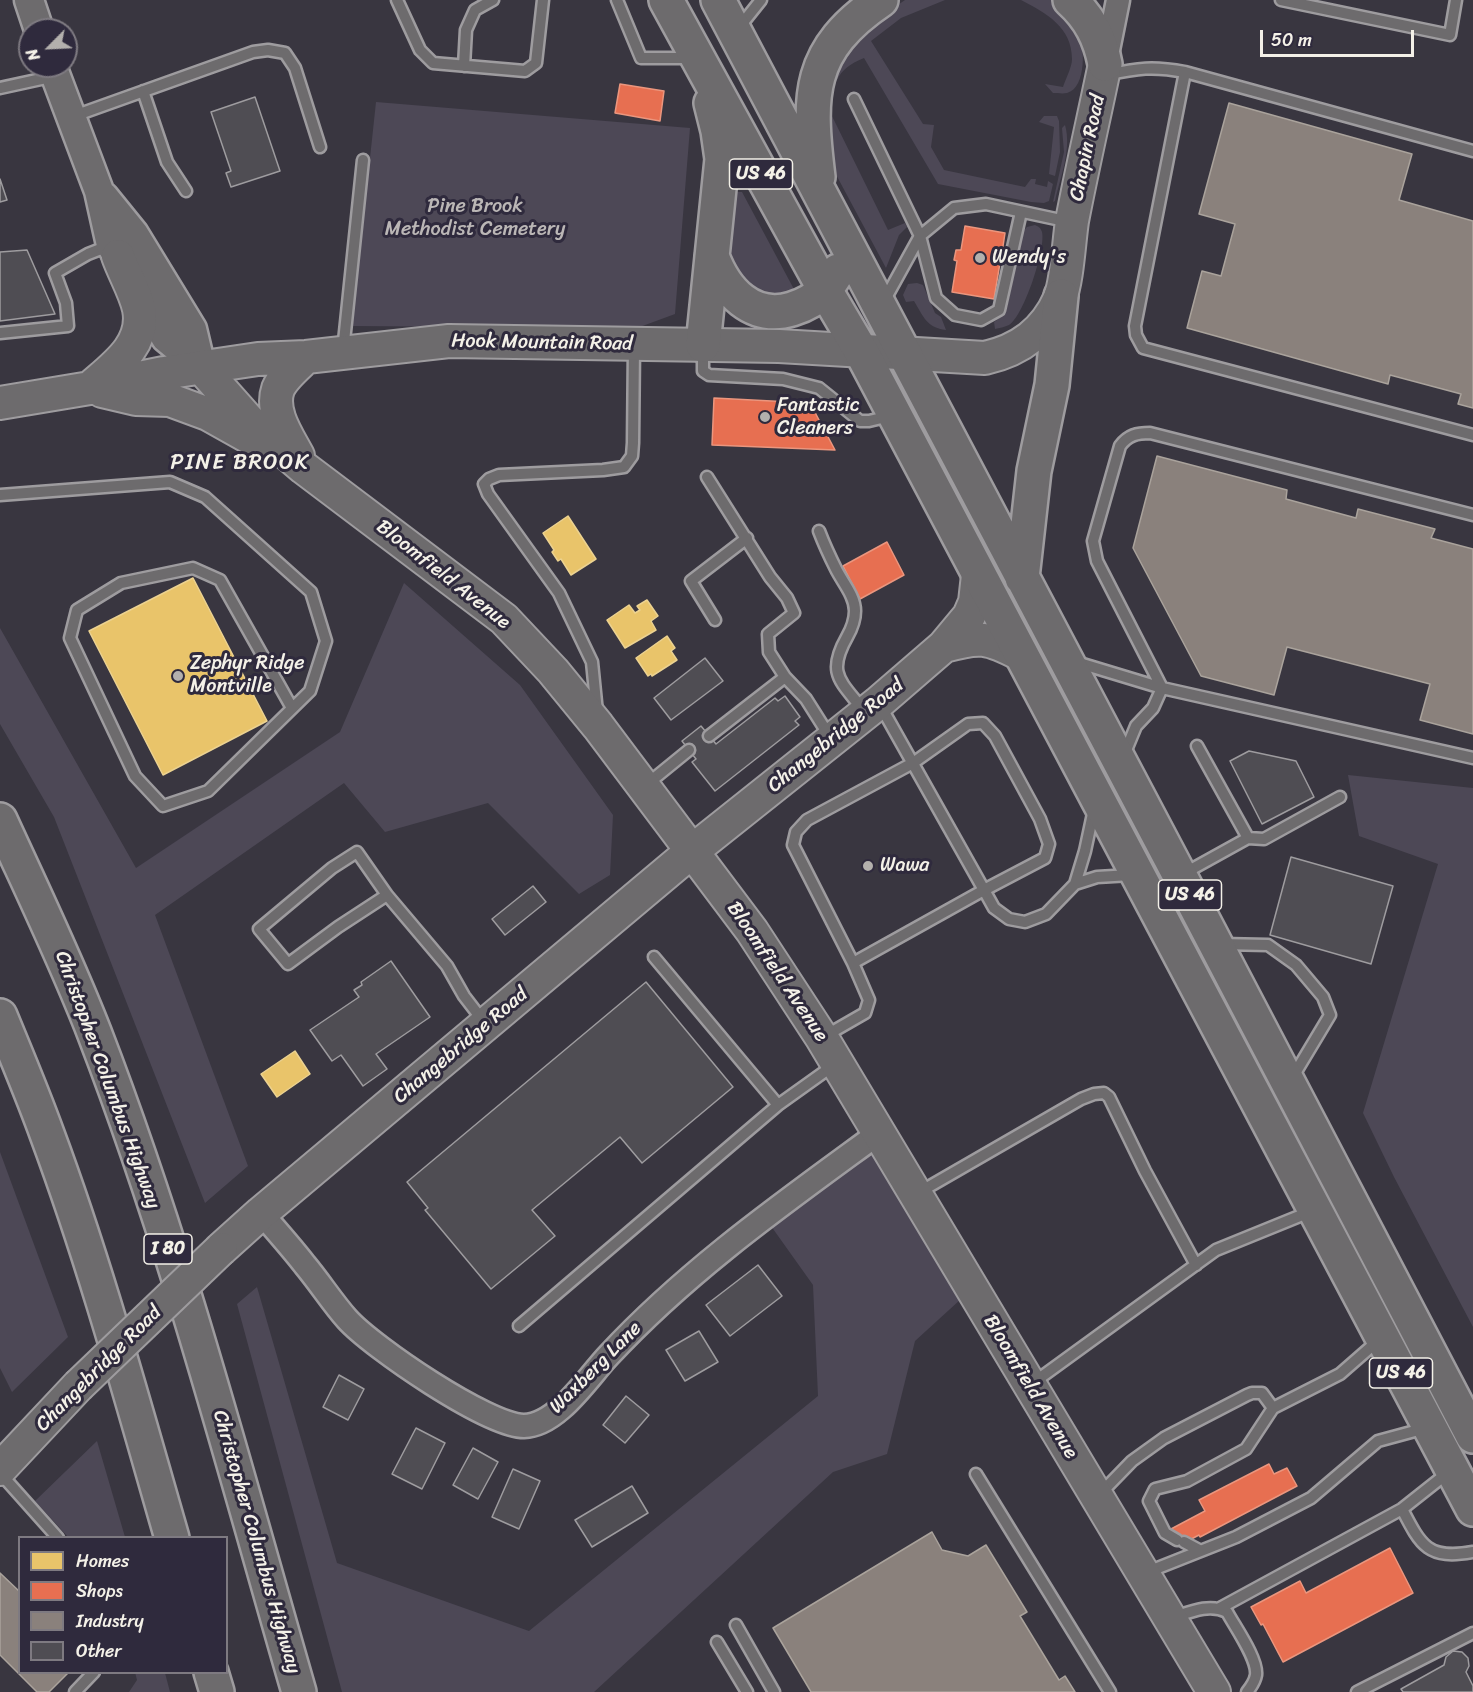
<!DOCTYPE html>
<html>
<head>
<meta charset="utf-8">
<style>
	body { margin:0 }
	#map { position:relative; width:1473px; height:1692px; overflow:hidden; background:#393640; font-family:Sriracha,sans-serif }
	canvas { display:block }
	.legend { position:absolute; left:18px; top:1536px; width:210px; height:138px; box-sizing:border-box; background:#2f2a3d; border:2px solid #7e7a81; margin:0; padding:8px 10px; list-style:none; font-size:18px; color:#f4f1e8 }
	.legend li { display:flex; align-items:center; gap:12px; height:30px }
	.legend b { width:30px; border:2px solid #7e7a81 }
	.north { position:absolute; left:18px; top:18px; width:60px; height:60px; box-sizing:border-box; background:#2f2a3d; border:2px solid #7e7a81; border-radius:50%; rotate:246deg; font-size:16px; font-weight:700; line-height:24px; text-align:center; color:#f4f1e8 }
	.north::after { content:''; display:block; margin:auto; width:21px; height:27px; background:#b3b0ad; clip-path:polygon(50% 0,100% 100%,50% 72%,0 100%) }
	.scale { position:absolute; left:1260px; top:30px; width:154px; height:27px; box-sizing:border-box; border:3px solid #f4f1e8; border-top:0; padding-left:8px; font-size:18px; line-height:21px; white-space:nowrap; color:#f4f1e8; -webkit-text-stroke:4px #2f2a3d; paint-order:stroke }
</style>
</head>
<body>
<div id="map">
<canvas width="1473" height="1692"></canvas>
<ul class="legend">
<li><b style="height:16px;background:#e9c46a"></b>Homes</li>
<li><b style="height:16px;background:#e76f51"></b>Shops</li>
<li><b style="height:16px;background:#8a817c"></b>Industry</li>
<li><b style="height:16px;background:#4f4d53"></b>Other</li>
</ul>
<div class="north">N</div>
<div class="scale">50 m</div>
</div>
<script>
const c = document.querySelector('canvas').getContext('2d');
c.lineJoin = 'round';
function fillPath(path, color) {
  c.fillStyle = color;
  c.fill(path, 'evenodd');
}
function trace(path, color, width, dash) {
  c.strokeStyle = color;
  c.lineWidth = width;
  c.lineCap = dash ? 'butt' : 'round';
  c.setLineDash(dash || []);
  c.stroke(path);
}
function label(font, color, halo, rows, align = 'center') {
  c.font = font + ' Sriracha,sans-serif';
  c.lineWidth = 6;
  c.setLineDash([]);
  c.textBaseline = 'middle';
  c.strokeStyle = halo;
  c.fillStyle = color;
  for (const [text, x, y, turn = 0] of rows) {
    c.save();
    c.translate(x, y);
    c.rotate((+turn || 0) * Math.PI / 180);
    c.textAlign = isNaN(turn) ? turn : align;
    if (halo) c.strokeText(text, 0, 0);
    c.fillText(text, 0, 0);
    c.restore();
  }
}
fillPath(new Path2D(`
	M905,0H945L901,18L871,41L923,124L934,125L931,147L944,170L1025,187L1031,179H1036L1035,184L1047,187L1048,181L1053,184L1049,201L1044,203L1031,202L938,184L864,58C835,70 833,84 831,114L888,230L905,223L907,227L899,235L886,268L825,154L826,79L866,27Z
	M1021,0H1054C1061,9 1073,19 1078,29C1085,44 1087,88 1067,93C1063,94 1057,93 1053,93L1045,84L1063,87C1066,78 1072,67 1072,59C1072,27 1046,13 1021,0Z
	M376,102L690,128L675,314L637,328L352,326Z
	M1044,116H1057L1059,121L1060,152L1055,176L1049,174L1054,127L1039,122Z
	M1065,125C1072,149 1060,178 1055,201L1053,202L1064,152L1062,128Z
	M734,192H742L796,293L776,298L761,296L727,263Z
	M1035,225C1039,227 1040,227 1042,232C1046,248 1024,316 1009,325C1005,327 999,328 995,329L994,322L1006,313L1023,231L1027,227Z
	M917,283L923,285L935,313L941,317L946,330C927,328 923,316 914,301L906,302L903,295L908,284Z
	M404,583L520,685L613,815L610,875L579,894L488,803L385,832L344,783L155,915L248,1166L205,1203L54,817L0,724V628L136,868L340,732Z
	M1348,775L1473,788V1327L1394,1177L1363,1113L1438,864L1359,836Z
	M877,1128L972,1289L915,1341L887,1454L833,1472L594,1692H342L237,1304L257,1287L337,1563L529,1631L818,1396L813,1285L761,1212Z
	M0,1152L68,1337L12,1392L0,1368Z
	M97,1441L125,1537H68L35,1501Z
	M135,1672L165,1673L170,1692H129L137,1680Z`), '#4d4856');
const homes = new Path2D(`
	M568,516L596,559L571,575L561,559L558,561L552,552L554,550L543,533Z
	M193,578L267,721L163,775L89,631Z
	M647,600L658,616L651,621L656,630L625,648L607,620L629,605L635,613L640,610L637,606Z
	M667,636L675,648L671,651L677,660L652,676L651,674L648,676L636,658Z
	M295,1051L310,1074L277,1097L261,1074Z`);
fillPath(homes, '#e9c46a');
trace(homes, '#ecd290', 1.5);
const shops = new Path2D(`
	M620,84L664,91L660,121L615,113Z
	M965,226L1005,233L1002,253L1006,254L1005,264L1000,263L994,299L952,292L957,261L954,260L956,250H961Z
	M714,398L810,403L835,450L712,445Z
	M887,542L904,575L860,599L843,566Z
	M1269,1464L1274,1474L1287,1468L1297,1486L1200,1537L1199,1535L1180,1545L1171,1529L1205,1511L1199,1500Z
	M1390,1548L1413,1593L1283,1662L1263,1624L1261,1625L1251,1607L1300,1581L1306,1593Z`);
fillPath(shops, '#e76f51');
trace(shops, '#eb967e', 1.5);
const industry = new Path2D(`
	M1229,103L1412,154L1399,200L1473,221V408L1458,404L1461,394L1390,375L1388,384L1187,328L1202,271L1221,276L1235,224L1199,214Z
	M1157,456L1287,490L1286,499L1356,518L1358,509L1435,529L1431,538L1473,549V734L1420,720L1430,684L1287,647L1274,695L1201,676L1133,548Z
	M932,1532L942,1550L968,1556L986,1545L1027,1612L1020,1616L1059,1680L1065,1676L1075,1692H811L773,1628Z
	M0,1573L20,1592V1672H69L49,1692H37L0,1655Z`);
fillPath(industry, '#8a817c');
trace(industry, '#aaa39c', 1.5);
const building = new Path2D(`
	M255,97L280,171L231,187L226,173L231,171L211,112Z
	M0,179L7,200L0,202Z
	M27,250L55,314L0,321V252Z
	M705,658L723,681L671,720L654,698Z
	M785,696L800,717L795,721L799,725L715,791L692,762L696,759L682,741L701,726L716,744L775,698L778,701Z
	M1249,751L1296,761L1314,797L1262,824L1230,761Z
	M1291,857L1393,886L1371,964L1270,935Z
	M533,886L546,902L505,935L492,919Z
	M391,961L430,1017L376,1054L387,1069L363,1086L341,1055L332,1061L310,1030L359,997L354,990L362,985L361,982Z
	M646,982L733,1087L642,1163L620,1137L532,1210L555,1236L491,1289L425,1210L428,1208L407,1182Z
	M758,1265L782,1296L730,1336L706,1305Z
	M699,1331L718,1362L685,1381L666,1350Z
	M339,1375L364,1389L348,1420L323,1407Z
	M626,1396L649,1415L625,1443L603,1425Z
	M416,1428L445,1443L422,1489L392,1474Z
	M473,1448L498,1462L478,1499L453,1485Z
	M513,1469L540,1481L519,1529L492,1517Z
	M632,1486L648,1513L592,1547L575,1520Z
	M1453,1651L1462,1652L1468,1658L1469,1666L1466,1672L1473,1686V1692H1403L1401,1689L1444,1665L1446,1657Z`);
fillPath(building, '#4f4d53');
trace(building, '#9e9c9f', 1.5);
const service = new Path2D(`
	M397,0L420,50L433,63L525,71L536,63L543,0
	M617,0L641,58H691
	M1281,0L1450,35L1456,0
	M737,30L761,0
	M464,66L466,30L475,10L493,0
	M1185,72L1135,326L1136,335L1143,348L1473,435
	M1106,75C1138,68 1153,66 1185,72L1473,151
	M0,88L55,76
	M143,91L167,162L186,191
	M854,99L920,236L936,298L955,315L981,320L999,310L1021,212
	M74,116L253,52L268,50L285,53L295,68L320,147
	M883,303L920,236L954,208L986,204L1070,222
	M0,333L68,326L66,303L55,273L88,254L111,245
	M703,349V371L709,375L783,379L819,388L860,421H869L890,416
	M343,351L363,160
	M707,477L770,577L787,598L794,613L768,634L769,652L785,677
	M0,495L170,482L205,497L311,592L326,641L310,691L208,791L163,806L135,776L70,638L77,610L121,583L193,568L220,580L292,708
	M1473,515L1150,433C1137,433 1128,435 1120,446L1093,541L1097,561L1162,688L1473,758
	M819,531C824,544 830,557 836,569C843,583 855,596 855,611C855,621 851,630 847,637C826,674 841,681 863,710
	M715,620L691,581L747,538
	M1076,662L1162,688L1153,708L1136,726L1124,755
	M597,712L592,662L559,593L488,494L484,484L489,479L499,475L603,470L624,467L632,456L633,443L634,347
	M709,736L785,677L806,699L830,737
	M646,785L689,750
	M1248,838L1264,839L1340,797
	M1183,874L1248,838L1197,746
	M1075,884L1085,851L1094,809
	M387,895L338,927L288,964L259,929L332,868L357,852L387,895L447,966L464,996L484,1022
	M1221,944L1268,945L1296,965L1323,997L1330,1015L1291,1080
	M654,957L778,1105
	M853,963L793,845L796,832L807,820L913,763L968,724L983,723L995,736L1040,819L1049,844L1045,858L984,890L880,705
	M825,1036L865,1013L869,1000L853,963L984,890L994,908L1009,919L1025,922L1046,914L1075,884L1097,877L1131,875
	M918,1193L1081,1099L1094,1094L1104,1093L1109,1097L1145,1171L1196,1265
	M519,1326L778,1105L834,1065
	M1033,1383L1216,1250L1312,1211
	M0,1473L58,1538
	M976,1474L1110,1692
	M1099,1495L1132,1461L1164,1438L1247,1395L1252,1393H1262L1273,1408
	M1402,1509C1421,1546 1428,1560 1473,1552
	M1177,1540L1165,1533L1149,1501L1155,1489L1187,1481L1246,1449L1273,1408L1340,1374L1380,1339
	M1184,1542L1199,1550
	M1145,1573L1236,1537L1311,1498L1378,1441L1426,1428
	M1220,1608L1402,1509L1450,1471
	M1172,1618C1190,1612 1209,1603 1227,1612C1235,1627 1258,1659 1256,1675C1255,1681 1251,1687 1247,1692
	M736,1625L774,1692
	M717,1642L747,1692
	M75,1692L94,1672
	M1357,1692L1473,1633`);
const minor = new Path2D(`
	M1106,60L1118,0
	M261,1213C276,1230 291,1247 305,1265C320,1283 332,1302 347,1319C372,1347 488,1426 524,1426C558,1425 588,1377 609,1355C689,1269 785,1202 879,1133`);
const tertiary = new Path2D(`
	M29,0L39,30
	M52,66L99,191L111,245L166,338L201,367
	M104,197L134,234L192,329L201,367`);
const secondary = new Path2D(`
	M201,367L249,421L304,468L504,619L553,671L598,726L752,931L822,1038L1214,1692
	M92,386C115,366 146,344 139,309C135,291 124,273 118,256
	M102,391L136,399L170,400L208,414L258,442
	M0,403L90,388L164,373L258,359L306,357L449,341L779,346L985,358C1020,350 1045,332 1060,298C1067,281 1069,241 1072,221C1082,169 1094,117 1105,64
	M298,456C288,437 270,412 278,389C283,377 297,366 306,357
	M944,646C980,636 987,637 1020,654
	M221,1249L261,1213L691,852L878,703L944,646L969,616L975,602L978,575
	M0,1469L78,1386`);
const trunk = new Path2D(`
	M666,0L825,290L861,351L1473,1509
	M718,0L1180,876L1473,1436
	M1070,0C1090,18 1100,38 1105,64
	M818,177C808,95 807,50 881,0
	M712,256C725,291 752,321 792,309C805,305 815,300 824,290C830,285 834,277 838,271
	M703,345L722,159L718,131L711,103
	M1022,578L1034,471L1052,385L1061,296`);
const motorway = new Path2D(`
	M0,820C32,890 66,960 94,1032C177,1247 235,1471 299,1692
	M0,1016C16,1055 33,1095 47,1134C96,1266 133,1403 172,1538
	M211,1672L217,1692`);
trace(service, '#9e9c9f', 15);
trace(minor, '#9e9c9f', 27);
trace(tertiary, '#9e9c9f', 33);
trace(secondary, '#9e9c9f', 36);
trace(trunk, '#9e9c9f', 38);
trace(motorway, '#9e9c9f', 38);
trace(service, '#6d6b6d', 10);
trace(minor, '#6d6b6d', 22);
trace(tertiary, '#6d6b6d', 28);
trace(secondary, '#6d6b6d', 32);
trace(trunk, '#6d6b6d', 33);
trace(motorway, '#6d6b6d', 33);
const secondaryBridge = new Path2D(`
	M78,1386L221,1249`);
trace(secondaryBridge, '#9e9c9f', 36, []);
trace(secondaryBridge, '#6d6b6d', 32);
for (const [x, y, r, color] of [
	[980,258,6,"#b3b0ad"],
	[765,417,6,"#b3b0ad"],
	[178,676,6,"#b3b0ad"],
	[868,866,6,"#b3b0ad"]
]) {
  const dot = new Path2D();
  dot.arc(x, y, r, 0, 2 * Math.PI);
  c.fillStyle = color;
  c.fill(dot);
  trace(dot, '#2f2a3d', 2);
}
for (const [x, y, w] of [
	[761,174,63],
	[1190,895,63],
	[168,1249,48],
	[1401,1373,63]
]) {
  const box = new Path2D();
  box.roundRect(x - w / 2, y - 15, w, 30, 4.5);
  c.fillStyle = '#2f2a3d';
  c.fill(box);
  trace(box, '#f4f1e8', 1.5);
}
label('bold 18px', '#f4f1e8', null, [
	["US 46",761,174],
	["US 46",1190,895],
	["I 80",168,1249],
	["US 46",1401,1373]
]);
label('20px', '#f4f1e8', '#2f2a3d', [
	["Chapin Road",1088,148,-78],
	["Hook Mountain Road",542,343,1],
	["Bloomfield Avenue",443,575,38],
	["Changebridge Road",836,736,-39],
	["Bloomfield Avenue",777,972,56],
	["Changebridge Road",461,1046,-40],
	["Christopher Columbus Highway",107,1080,70],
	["Waxberg Lane",596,1368,-45],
	["Changebridge Road",99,1369,-45],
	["Bloomfield Avenue",1030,1387,59],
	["Christopher Columbus Highway",256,1542,74]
]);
label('20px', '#bbb7b6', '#2f2a3d', [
	["Pine Brook",475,207],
	["Methodist Cemetery",475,230]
]);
label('20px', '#f4f1e8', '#2f2a3d', [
	["Wendy's",992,258],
	["Fantastic",777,406],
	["Cleaners",777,429],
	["Zephyr Ridge",190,664],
	["Montville",190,687],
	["Wawa",880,866]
], 'left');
c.letterSpacing = '1.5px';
label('22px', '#f4f1e8', '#2f2a3d', [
	["PINE BROOK",240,463]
]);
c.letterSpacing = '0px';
</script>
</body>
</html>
